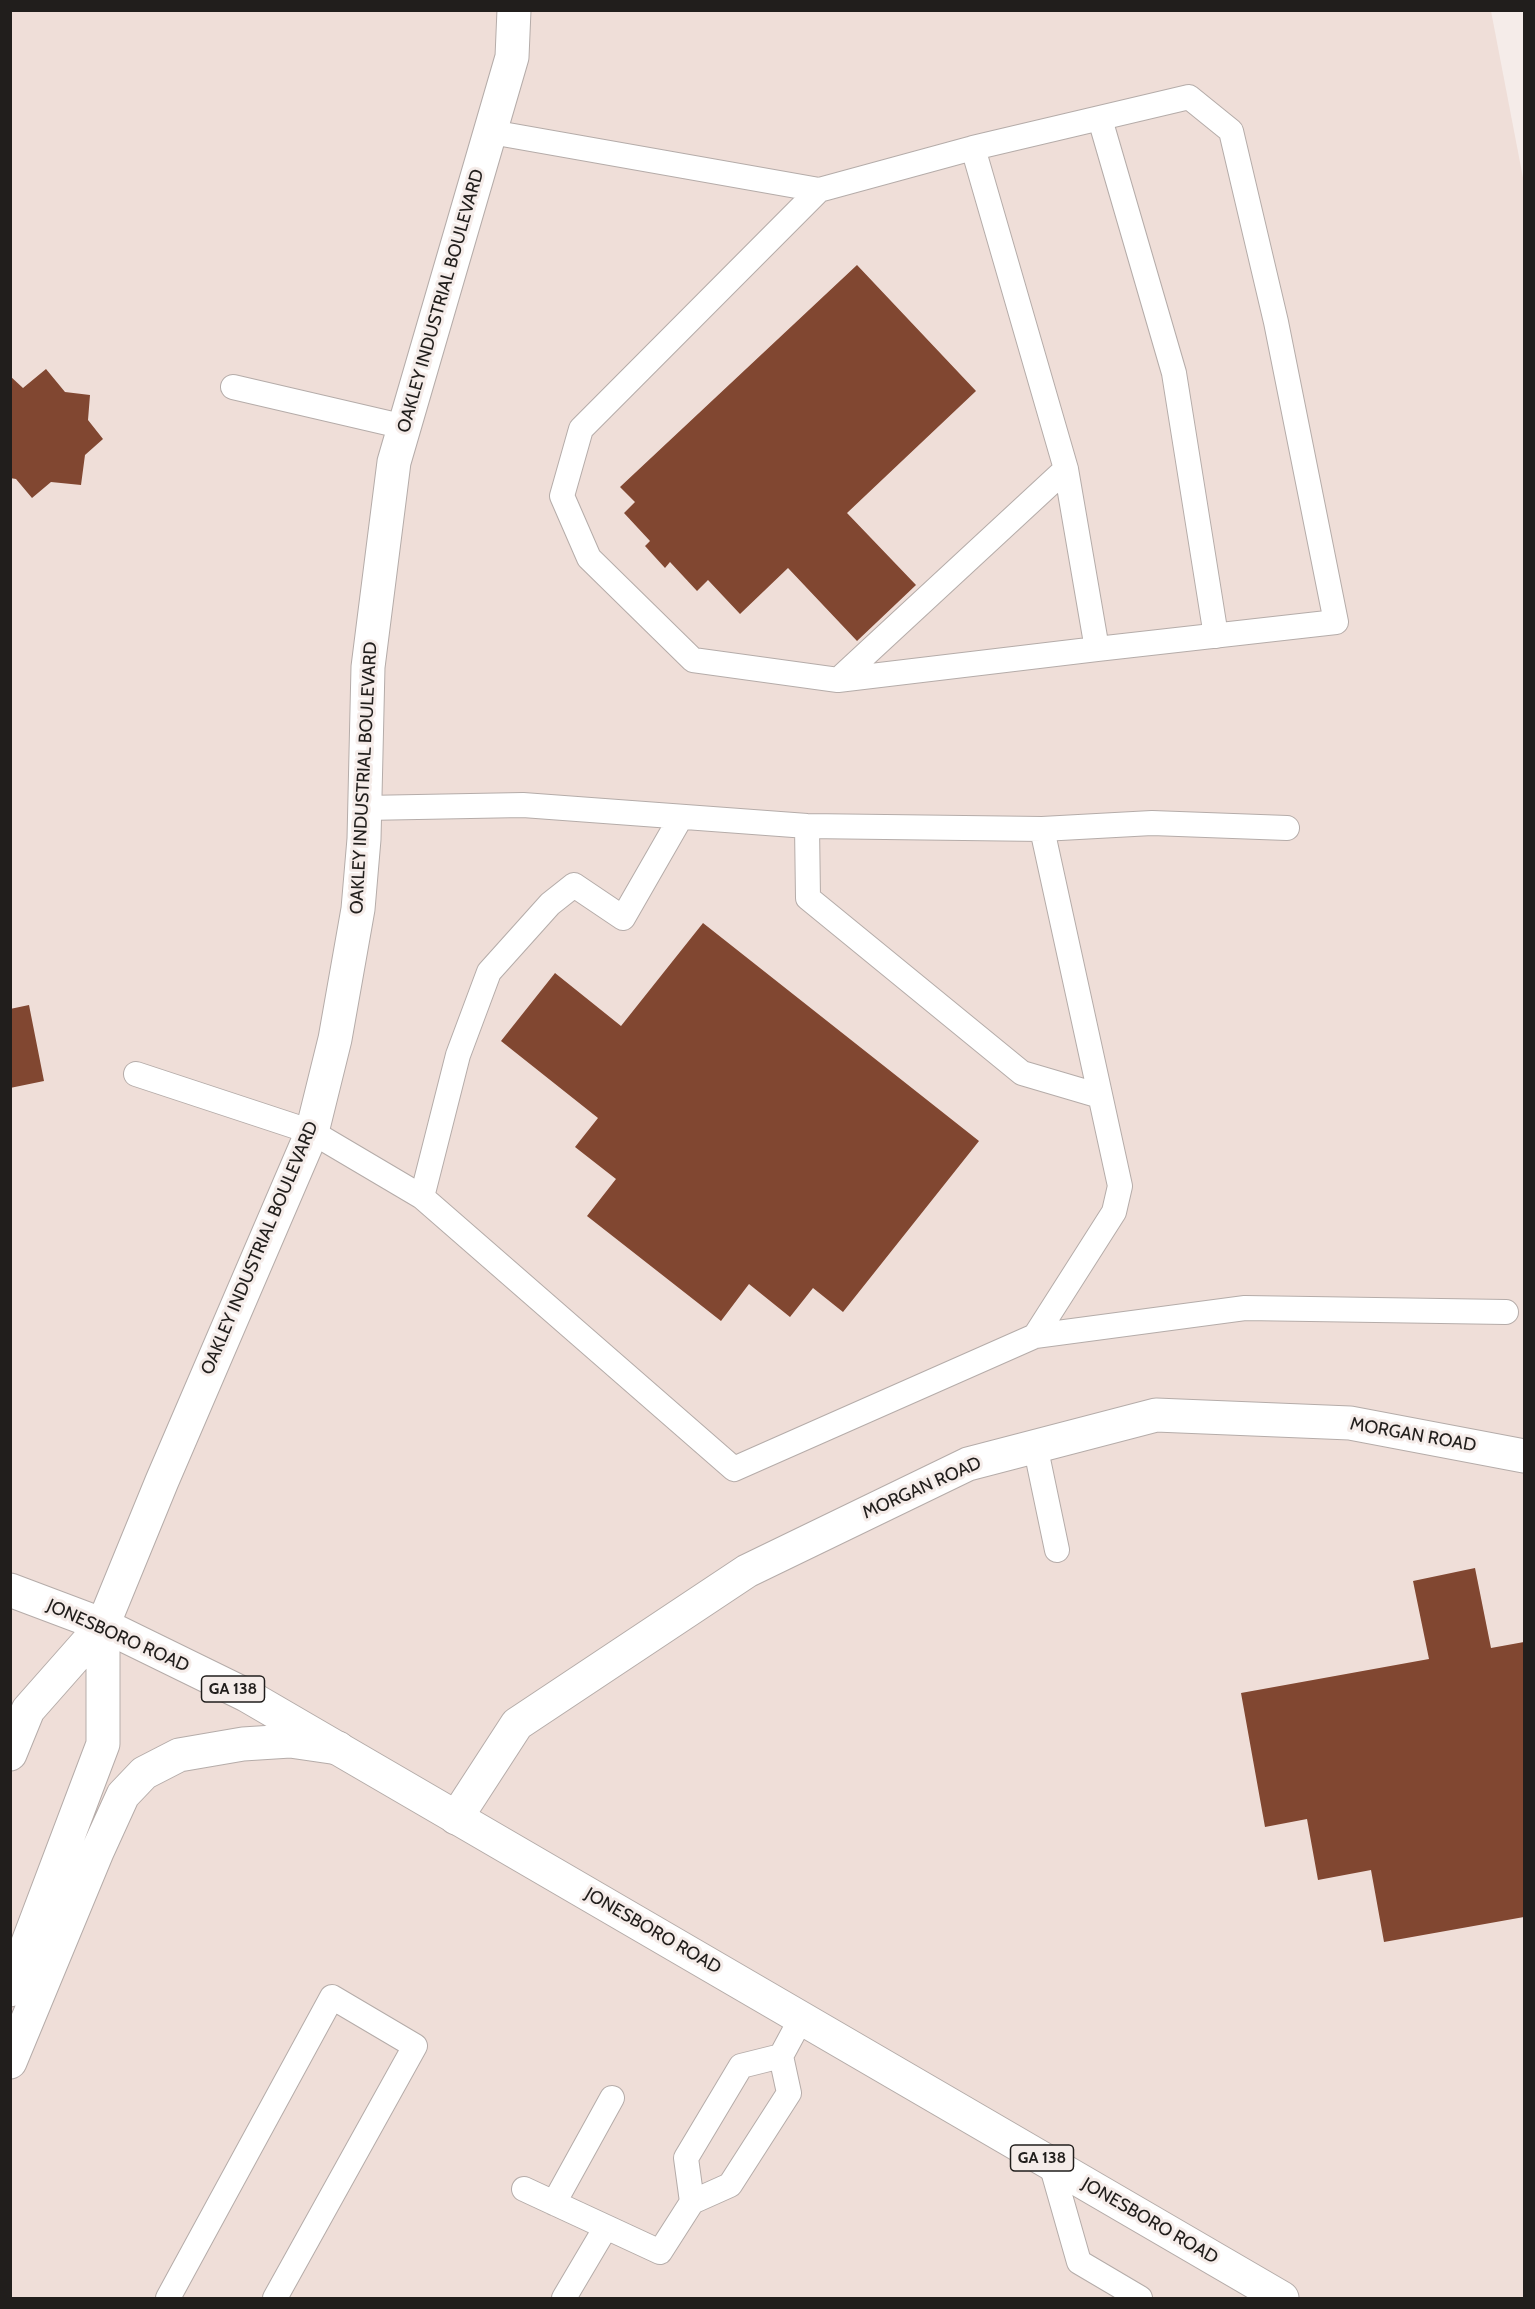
<!DOCTYPE html>
<html>
<head>
<meta charset="utf-8">
<style>
	body { margin:0 }
	#map { position:relative; width:1535px; height:2309px; overflow:hidden; background:#f5ece9; font-family:Cabin,sans-serif }
	canvas { display:block }
	.frame { position:absolute; inset:0; border:12px solid #211e1c; pointer-events:none }
</style>
</head>
<body>
<div id="map">
<canvas width="1535" height="2309"></canvas>
<div class="frame"></div>
</div>
<script>
const c = document.querySelector('canvas').getContext('2d');
c.lineJoin = 'round';
function fillPath(path, color) {
  c.fillStyle = color;
  c.fill(path, 'evenodd');
}
function trace(path, color, width, dash) {
  c.strokeStyle = color;
  c.lineWidth = width;
  c.lineCap = dash ? 'butt' : 'round';
  c.setLineDash(dash || []);
  c.stroke(path);
}
function label(font, color, halo, rows, align = 'center') {
  c.font = font + ' Cabin,sans-serif';
  c.lineWidth = 6;
  c.setLineDash([]);
  c.textBaseline = 'middle';
  c.strokeStyle = halo;
  c.fillStyle = color;
  for (const [text, x, y, turn = 0] of rows) {
    c.save();
    c.translate(x, y);
    c.rotate((+turn || 0) * Math.PI / 180);
    c.textAlign = isNaN(turn) ? turn : align;
    if (halo) c.strokeText(text, 0, 0);
    c.fillText(text, 0, 0);
    c.restore();
  }
}
fillPath(new Path2D(`
	M11,11H1491L1524,183V2298H11Z`), '#efded8');
fillPath(new Path2D(`
	M857,265L976,391L847,513L916,585L857,641L788,568L740,614L708,580L697,591L670,562L665,568L645,546L650,541L624,513L635,502L620,487Z
	M46,369L65,392L90,395L88,420L103,439L85,455L81,485L51,482L32,498L16,479L10,478V376L23,388Z
	M703,923L979,1141L843,1312L813,1288L790,1317L749,1284L721,1321L587,1216L616,1179L575,1147L598,1118L501,1041L555,973L621,1026Z
	M29,1005L44,1081L10,1088V1009Z
	M1475,1568L1491,1648L1524,1642V1917L1384,1942L1371,1870L1318,1880L1307,1819L1265,1827L1241,1693L1429,1659L1413,1581Z`), '#814731');
const lane = new Path2D(`
	M1100,119L1174,373L1216,636
	M491,132L819,190L973,148L1066,469L1097,649L838,680L693,660L589,558L562,496L581,429L819,190
	M973,148L1189,97L1231,131L1276,322L1336,622L1097,649
	M233,387L405,427
	M838,680L1066,469
	M365,808L523,805L807,826L1042,829L1152,823L1287,828
	M807,826L808,898L1022,1073L1100,1096
	M136,1074L312,1132L422,1197L734,1469L1035,1336L1245,1308L1506,1312
	M422,1197L458,1055L489,972L550,904L574,885L623,918L681,817
	M1035,1336L1114,1212L1120,1186L1042,829
	M1035,1445L1057,1550
	M1051,2164L1079,2262L1140,2298
	M524,2189L660,2252L692,2202L730,2185L789,2093L781,2056L802,2017
	M692,2202L686,2158L741,2066L781,2056
	M554,2203L612,2098
	M168,2298L332,1997L415,2046L275,2298
	M564,2298L606,2227`);
const street = new Path2D(`
	M103,1625L162,1481L312,1132L335,1039L358,909L364,839L368,667L394,462L512,57L514,10
	M456,1818L517,1724L747,1571L968,1464L1156,1415L1350,1423L1524,1456`);
const secondary = new Path2D(`
	M10,1754L28,1710L103,1625
	M10,1990L103,1744V1625
	M10,2062L97,1852L123,1795L144,1773L179,1755L243,1744L290,1741L338,1748`);
const highway = new Path2D(`
	M10,1590L103,1625L246,1695L1282,2298`);
trace(lane, '#b5aca9', 26);
trace(street, '#b5aca9', 35);
trace(secondary, '#b5aca9', 35);
trace(highway, '#b5aca9', 35);
trace(lane, '#fff', 24);
trace(street, '#fff', 33);
trace(secondary, '#fff', 33);
trace(highway, '#fff', 33);
for (const [x, y, w] of [
	[233,1689,63],
	[1042,2158,63]
]) {
  const box = new Path2D();
  box.roundRect(x - w / 2, y - 13, w, 26, 4.5);
  c.fillStyle = '#f5ece9';
  c.fill(box);
  trace(box, '#211e1c', 1.5);
}
label('bold 16px', '#211e1c', null, [
	["GA 138",233,1689],
	["GA 138",1042,2158]
]);
label('18px', '#211e1c', '#f5ece9', [
	["OAKLEY INDUSTRIAL BOULEVARD",441,301,-74],
	["OAKLEY INDUSTRIAL BOULEVARD",364,778,-87],
	["OAKLEY INDUSTRIAL BOULEVARD",260,1248,-67],
	["MORGAN ROAD",1413,1435,10],
	["MORGAN ROAD",922,1488,-24],
	["JONESBORO ROAD",118,1636,24],
	["JONESBORO ROAD",653,1931,30],
	["JONESBORO ROAD",1150,2221,30]
]);
</script>
</body>
</html>
